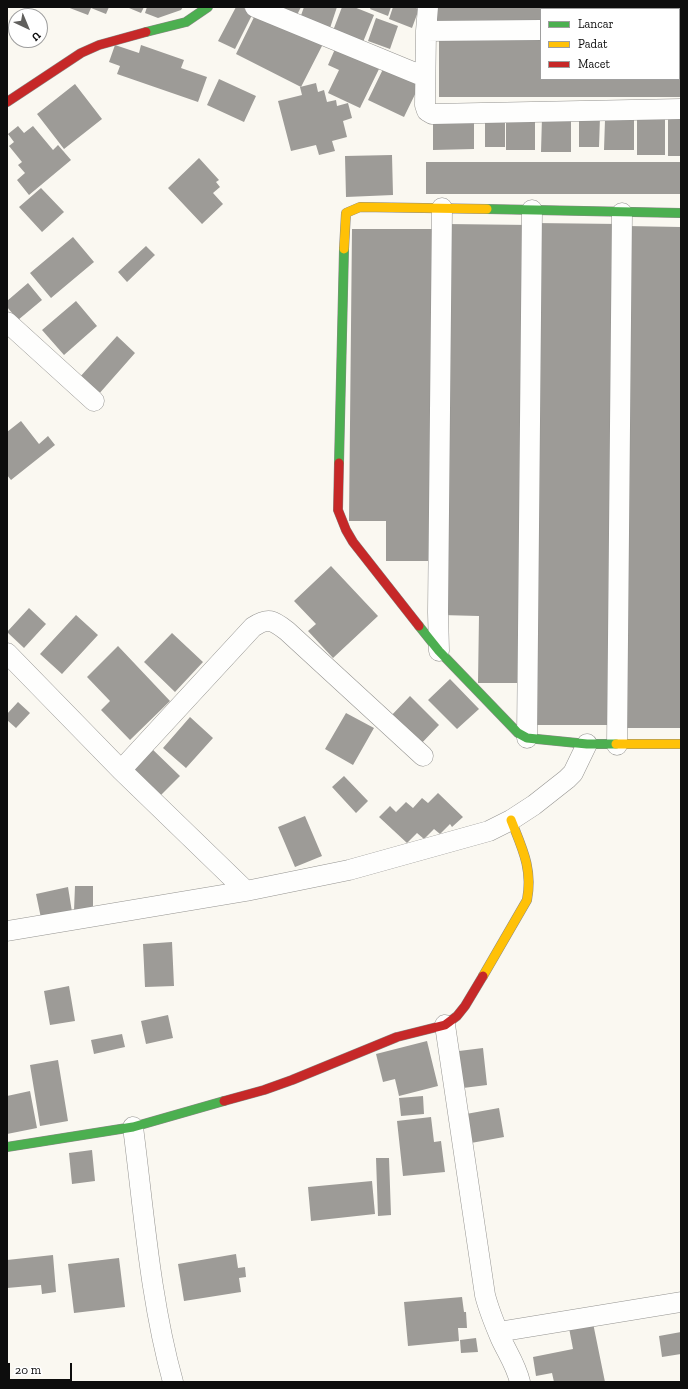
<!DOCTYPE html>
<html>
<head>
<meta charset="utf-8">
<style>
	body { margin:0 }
	#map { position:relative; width:688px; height:1389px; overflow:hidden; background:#faf8f1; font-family:"Zilla Slab",serif }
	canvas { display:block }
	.frame { position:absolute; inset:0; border:8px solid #0d0d0d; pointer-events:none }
	.legend { position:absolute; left:540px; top:8px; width:140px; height:72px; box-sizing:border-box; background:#fff; border:1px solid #9e9e9e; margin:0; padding:5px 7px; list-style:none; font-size:12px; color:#0d0d0d }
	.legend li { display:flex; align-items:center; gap:8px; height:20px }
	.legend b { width:20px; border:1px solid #9e9e9e }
	.north { position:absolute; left:8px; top:8px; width:40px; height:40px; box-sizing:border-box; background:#fff; border:1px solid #9e9e9e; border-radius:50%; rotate:136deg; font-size:11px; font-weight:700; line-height:16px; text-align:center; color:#0d0d0d }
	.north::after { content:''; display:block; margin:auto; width:14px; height:18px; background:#605f5d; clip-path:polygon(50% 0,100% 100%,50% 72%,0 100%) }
	.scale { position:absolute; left:8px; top:1363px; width:64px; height:18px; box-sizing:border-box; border:2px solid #0d0d0d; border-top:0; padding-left:5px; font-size:12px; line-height:14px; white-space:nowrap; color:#0d0d0d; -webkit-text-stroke:3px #fff; paint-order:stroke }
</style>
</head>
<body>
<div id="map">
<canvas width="688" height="1389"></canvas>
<div class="frame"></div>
<ul class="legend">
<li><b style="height:5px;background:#4caf50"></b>Lancar</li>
<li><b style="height:5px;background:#ffc107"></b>Padat</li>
<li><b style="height:5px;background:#c62828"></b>Macet</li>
</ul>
<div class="north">U</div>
<div class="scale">20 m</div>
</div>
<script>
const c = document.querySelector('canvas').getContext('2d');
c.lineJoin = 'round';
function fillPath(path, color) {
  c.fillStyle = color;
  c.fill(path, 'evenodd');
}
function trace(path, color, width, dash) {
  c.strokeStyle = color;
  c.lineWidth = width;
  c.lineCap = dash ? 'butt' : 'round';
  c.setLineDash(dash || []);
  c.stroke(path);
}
fillPath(new Path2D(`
	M67,7H109L106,14L91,8L88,15Z
	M130,7H144L141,13L129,8Z
	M147,7H183L181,10L158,18L145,13Z
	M236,7H242L253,13L235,49L218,41Z
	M277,7H301L297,15Z
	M304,7H337L329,31L299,21Z
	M342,7H354L374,15L361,47L331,36Z
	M371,7H391L388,16L370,9Z
	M393,7H413L419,9L412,28L389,19Z
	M437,7H681V22H679V9H541V21H436Z
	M258,9L324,42L301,87L236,54Z
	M376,18L398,26L390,49L368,41Z
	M439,35H541V79H679V35H681V97H439Z
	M115,45L139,53L141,45L184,60L181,68L207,77L198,102L117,74L120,66L109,62Z
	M335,49L379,69L360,108L328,93L339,70L328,65Z
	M384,67L420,84L404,117L368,100Z
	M219,79L256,96L244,122L207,105Z
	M316,83L318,92L324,90L327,102L336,100L337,106L348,103L352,118L343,121L347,137L332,141L335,151L319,155L316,145L291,151L278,101L302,95L300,87Z
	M75,84L102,119L64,149L37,114Z
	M668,112H681V156H668Z
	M637,113H665V155H637Z
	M506,115H535V150H506Z
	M433,117H474V149L433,150Z
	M542,117H571V152H541Z
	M579,117H600L599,147H579Z
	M485,118H505V147H485Z
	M605,120H634V150H604Z
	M18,126L24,133L33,126L53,150L58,145L71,160L29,195L17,180L25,173L18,165L22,162L9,146L14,142L8,134Z
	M392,155L393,195L346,197L345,156Z
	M199,158L219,180L216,182L220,187L213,193L223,204L202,224L168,188Z
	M426,162H681V194H426Z
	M41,188L64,212L42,232L19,207Z
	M534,223L619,224L614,725H528Z
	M446,224L531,225L526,683H478L479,616L441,615Z
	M627,226L681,227V728H622Z
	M352,229H438L435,561H386V521H349Z
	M73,237L94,262L51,298L30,273Z
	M146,246L155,255L127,282L118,272Z
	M28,283L42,300L18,320L7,307V301Z
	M76,301L97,326L64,355L42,330Z
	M117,336L135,353L98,395L79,378Z
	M21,421L39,444L48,436L55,445L11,480L7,475V432Z
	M331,566L378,616L333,658L308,631L316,624L294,601Z
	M29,608L46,624L24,648L7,632Z
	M76,615L98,635L62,674L40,654Z
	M172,633L203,662L175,692L144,662Z
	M118,646L170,701L130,740L101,710L110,701L87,677Z
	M450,679L479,709L457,729L428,700Z
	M410,696L439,725L418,747L389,718Z
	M18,702L30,713L16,728L7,720V714Z
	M346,713L374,728L353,765L325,749Z
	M190,717L213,738L186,768L163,748Z
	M149,746L180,776L159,797L129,767Z
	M344,776L368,801L356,813L332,787Z
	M438,793L463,817L452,827L450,824L440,834L434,829L424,839L417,833L407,843L379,817L390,806L396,812L406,802L413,808L422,798L428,803Z
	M305,816L322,856L295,867L278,827Z
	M75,886H93V911H74Z
	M68,887L72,912L41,918L36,894Z
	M172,942L174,986L145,987L143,944Z
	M69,986L75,1021L50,1025L44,991Z
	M168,1015L173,1038L146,1044L141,1021Z
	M122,1034L125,1047L94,1054L91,1040Z
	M427,1041L438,1086L399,1096L395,1079L383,1082L376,1054Z
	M483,1048L487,1085L463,1088L459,1051Z
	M58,1060L68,1121L40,1126L30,1065Z
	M30,1091L37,1128L7,1134V1096Z
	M423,1096L424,1114L401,1116L399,1098Z
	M499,1108L504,1137L471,1143L466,1114Z
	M431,1117L434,1142L441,1141L445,1172L403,1176L397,1121Z
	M92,1150L95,1181L72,1184L69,1153Z
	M376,1158H389L391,1215L378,1216Z
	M372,1181L375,1214L311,1221L308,1187Z
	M236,1254L238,1268L245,1267L246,1277L239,1278L241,1292L184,1301L178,1264Z
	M53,1255L56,1292L42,1294L41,1285L7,1288V1260Z
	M119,1258L125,1307L74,1313L68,1264Z
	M462,1297L464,1312H466L467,1328H458L459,1341L408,1346L404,1302Z
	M593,1323L605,1382H554L552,1373L536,1376L533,1357L573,1349L569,1328Z
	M681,1332V1354L662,1357L659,1336Z
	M476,1338L478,1352L461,1353L460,1340Z`), '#9d9b97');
const street = new Path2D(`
	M255,7L425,77
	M428,7L426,31L425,105L427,111L432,114L681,109
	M679,29H681
	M426,31L541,30
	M7,322L94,401
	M439,651L438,612L442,208
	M7,653L121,770L246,891
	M527,738L532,210
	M617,745L622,213
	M121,770L253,627C268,617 273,620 287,631L423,756
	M7,931L246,891L349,870L489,831L511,820L534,805L567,779L573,773L587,744
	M445,1025L485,1295C489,1311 495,1325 501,1339C508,1354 516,1365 520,1382
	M133,1127C144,1212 150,1299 173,1382
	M498,1332L681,1302`);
const fast = new Path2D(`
	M146,32L186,22L208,7
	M487,209L681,213
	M339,463L344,249
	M419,626L439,651L518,733L527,738L587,744H616
	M7,1147L133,1127L224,1101`);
const slow = new Path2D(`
	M344,249L346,213L360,207L487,209
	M616,744H681
	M483,976L527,900C533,869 522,848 511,820`);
const jam = new Path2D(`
	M7,102L81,53L99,45L146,32
	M339,463L338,510L346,530L353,542L419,626
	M224,1101L264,1090L292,1080L397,1037L445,1025L457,1016L465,1006L483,976`);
trace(street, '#949390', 21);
trace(fast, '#8a8986', 10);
trace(slow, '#8a8986', 10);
trace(jam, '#8a8986', 10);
trace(street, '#fefefd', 20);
trace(fast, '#4caf50', 9);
trace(slow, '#ffc107', 9);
trace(jam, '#c62828', 9);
</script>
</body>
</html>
